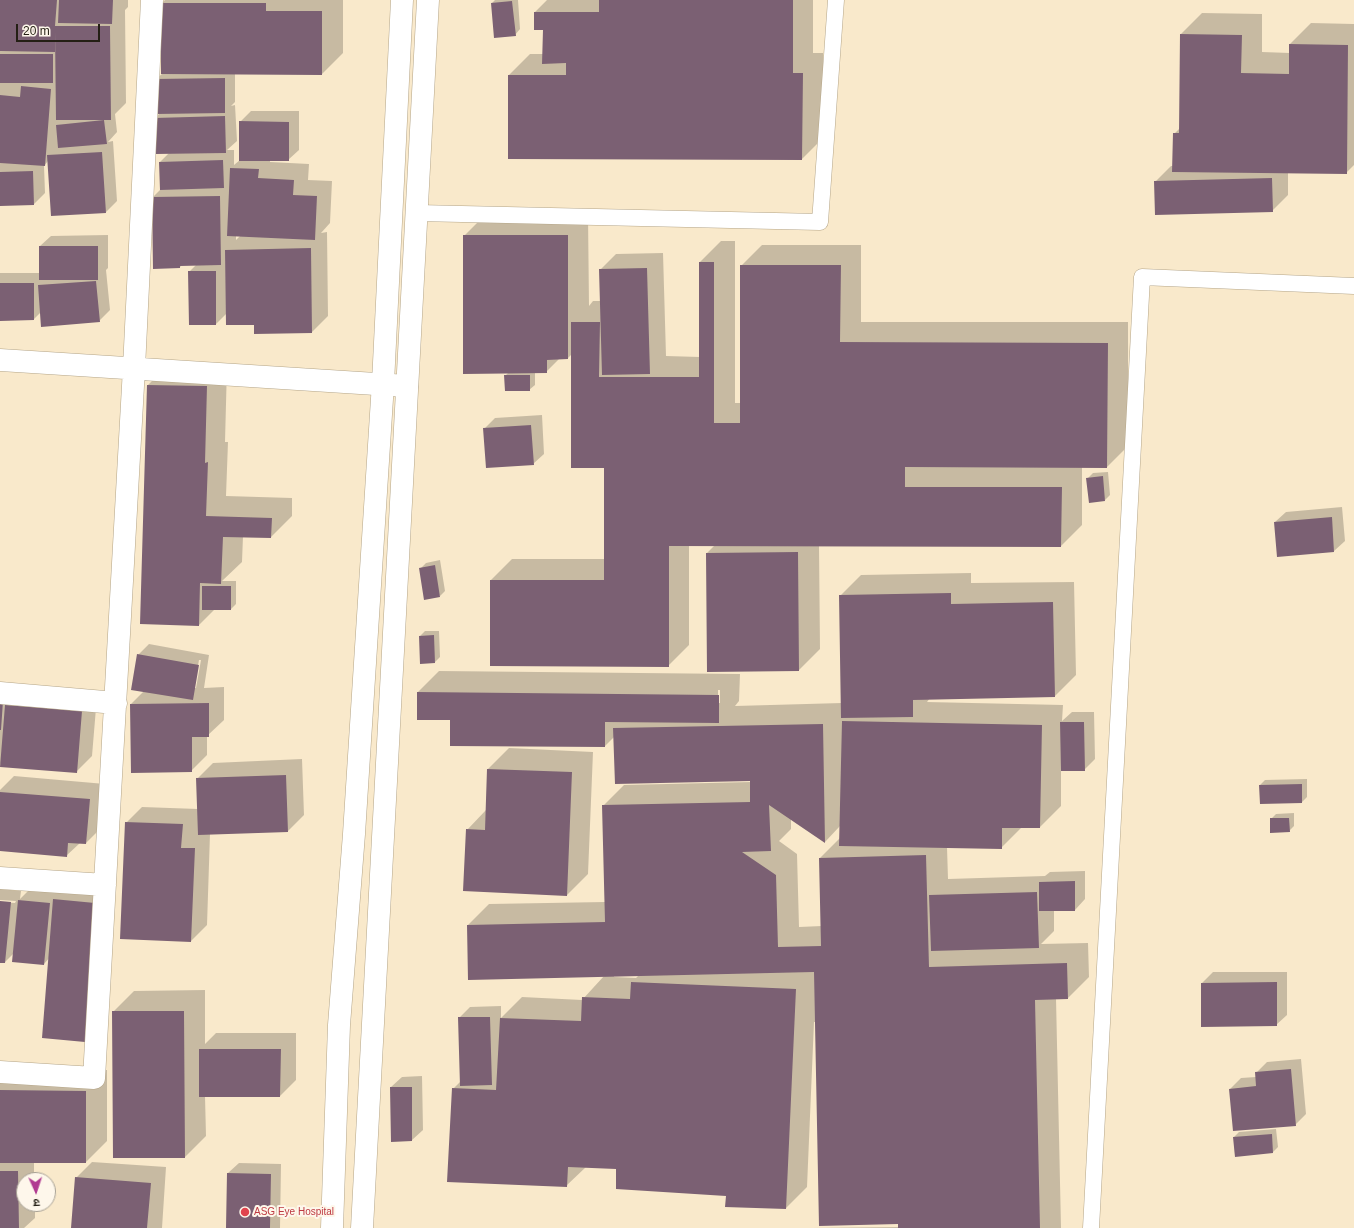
<!DOCTYPE html>
<html>
<head>
<meta charset="utf-8">
<style>
	body { margin:0 }
	#map { position:relative; width:1354px; height:1228px; overflow:hidden; background:#f9e9cb; font-family:Helvetica,"Noto Sans Devanagari",sans-serif }
	canvas { display:block }
	.north { position:absolute; left:16px; top:1172px; width:40px; height:40px; box-sizing:border-box; background:#fef7eb; border:1px solid #a7a195; border-radius:50%; rotate:177deg; font-size:11px; font-weight:700; line-height:16px; text-align:center; color:#241f14 }
	.north::after { content:''; display:block; margin:auto; width:14px; height:18px; background:#b13a91; clip-path:polygon(50% 0,100% 100%,50% 72%,0 100%) }
	.scale { position:absolute; left:16px; top:24px; width:84px; height:18px; box-sizing:border-box; border:2px solid #241f14; border-top:0; padding-left:5px; font-size:12px; line-height:14px; white-space:nowrap; color:#241f14; -webkit-text-stroke:3px #fef7eb; paint-order:stroke }
</style>
</head>
<body>
<div id="map">
<canvas width="1354" height="1228"></canvas>
<div class="north">उ</div>
<div class="scale">20 m</div>
</div>
<script>
const c = document.querySelector('canvas').getContext('2d');
c.lineJoin = 'round';
function fillPath(path, color) {
  c.fillStyle = color;
  c.fill(path, 'evenodd');
}
function trace(path, color, width, dash) {
  c.strokeStyle = color;
  c.lineWidth = width;
  c.lineCap = dash ? 'butt' : 'round';
  c.setLineDash(dash || []);
  c.stroke(path);
}
function label(font, color, halo, rows, align = 'center') {
  c.font = font + ' Helvetica,sans-serif';
  c.lineWidth = 4;
  c.setLineDash([]);
  c.textBaseline = 'middle';
  c.strokeStyle = halo;
  c.fillStyle = color;
  for (const [text, x, y, turn = 0] of rows) {
    c.save();
    c.translate(x, y);
    c.rotate((+turn || 0) * Math.PI / 180);
    c.textAlign = isNaN(turn) ? turn : align;
    if (halo) c.strokeText(text, 0, 0);
    c.fillText(text, 0, 0);
    c.restore();
  }
}
fillPath(new Path2D(`
	M0,0H128V7L125,10L126,103L115,114L117,132L108,142L113,141L117,201L106,212L48,161L44,166L45,193L34,204L0,205Z
	M165,0H343V53L322,74L235,73V102L231,106L235,105L237,141L227,150H234V165L240,160V122L251,111H299V150L288,160H270V162L309,164L308,180L332,181L330,223L321,233L327,232L328,316L312,332L255,324L227,313L216,324L189,272L196,265H182L180,267L153,197L161,189L160,162L169,153L155,118L160,113L156,79L162,74V3ZM236,235H241L236,240Z
	M495,0H518L520,29L515,35L492,3Z
	M547,0H813V53H823V138L802,159L509,75L530,54H543L544,29L535,12Z
	M1202,13L1262,14V52L1290,53V44L1311,23L1354,24V165L1346,173L1288,172V195L1272,211L1155,182L1171,166H1174V134L1180,128L1181,34Z
	M485,215H588L589,306L593,301H601L600,270L616,254L663,253L666,356L700,357V262L721,241H735V403H741V266L762,245H861V322H1128V446L1107,467H1082V525L1061,546L819,545L820,649L799,670L708,671L707,553L715,545H689V645L668,666L491,580L512,559H605V467L572,354L568,358H560L546,372H535V385L529,390L505,376L509,372L464,236Z
	M108,235V268L106,270L110,310L99,321L41,312L34,319L0,320V273H40V246L51,236Z
	M169,364L227,366L225,442H228L226,496L292,498V516L271,537L243,536L242,562L222,581H236V604L231,609H215L199,625L148,385Z
	M542,415L544,454L533,464L484,429L495,418Z
	M1108,472L1110,495L1105,500L1088,478L1093,473Z
	M1342,507L1345,541L1334,551L1275,522L1286,512Z
	M440,560L445,591L440,596L421,568L426,563Z
	M971,573V583L1074,582L1076,675L1055,696L930,698L927,702L1063,705L1062,721L1072,712H1094L1095,759L1084,770H1061V806L1040,827H1022L1001,848L947,847L948,879L1045,876L1050,872L1085,871V899L1075,910H1054V931L1041,944L1088,943L1089,977L1068,998H1056L1061,1228H812L899,1227V1223L816,1022H814L807,1187L786,1208L617,1168L586,1167L566,1186L453,1089L461,1081L459,1018L470,1007L501,1006V1018L522,997L582,1000L604,976L468,925L489,904L605,902L603,806L624,785L751,782V780L615,736L605,746L451,719H418V692L439,671L740,674L739,701L735,706L842,703L840,596L861,575ZM718,690H720V703H718ZM791,818L825,842L840,826V838L820,858L822,926L799,927L797,854L779,841L791,829ZM639,975L636,978L614,977V976Z
	M425,631H439L440,657L435,662L420,636Z
	M149,644L209,655L204,688L224,687V720L207,736V755L191,771L131,704L144,691L138,655ZM199,660H201L196,688H194Z
	M0,684L97,696L92,756L76,772L1,763L0,765Z
	M509,748L593,752L588,874L567,895L467,830L486,810L488,769Z
	M302,759L304,815L288,831L210,834L207,925L191,941L126,823L142,807L198,809L197,779L213,763Z
	M14,776L105,784L102,827L86,843H80L66,856L0,850V790Z
	M1307,779V797L1302,802L1260,785L1265,780Z
	M1294,813V826L1289,831L1271,819L1276,814Z
	M110,888L44,964L14,953L5,962H0V902L15,903L16,901L0,900V889L21,891L20,899L29,890Z
	M1213,972H1287V1015L1276,1025L1202,983Z
	M205,990V1044L216,1033H296V1080L280,1096H205L206,1136L185,1157L113,1012L134,991Z
	M1301,1059L1306,1114L1295,1125L1230,1089L1241,1078L1256,1077V1073L1267,1062Z
	M0,1070H107V1141L86,1162H34V1180H24V1204H35V1218L24,1228H0Z
	M422,1076L423,1130L412,1140L392,1141L391,1087L402,1077Z
	M1276,1129L1278,1147L1273,1152L1235,1155L1234,1137L1239,1132Z
	M92,1162L166,1167L162,1228H72L76,1178Z
	M239,1163L281,1164L280,1228H227L228,1173Z`), '#0003');
fillPath(new Path2D(`
	M0,0H57L55,26H110L111,120H56L55,32V52L0,51Z
	M59,0H113L112,24L58,23Z
	M599,0H793V73H803L802,160L508,159V75H566V63L542,64L543,30H534V12H599Z
	M512,1L516,36L494,38L491,3Z
	M161,3H266V11H322V75L161,74Z
	M1180,34L1242,35L1241,73L1289,74V44L1348,45L1347,174L1172,172L1173,133H1179Z
	M0,54H53V83H0Z
	M225,78V113L156,114L155,79Z
	M21,86L51,89L45,166L0,163V95L20,97Z
	M225,116L226,153L155,154L154,118Z
	M104,120L107,144L58,148L56,125Z
	M239,121L289,122V161H239Z
	M102,152L106,213L51,216L47,155Z
	M223,160L224,188L160,190L159,162Z
	M230,168L259,169L258,178L294,180L293,195L317,196L315,240L227,236Z
	M33,171L34,205L0,206V172Z
	M1272,178L1273,212L1155,215L1154,181Z
	M220,196L221,265L180,266V268L153,269L152,197Z
	M463,235H568V359L547,360V373L463,374Z
	M39,246H98V280H39Z
	M311,248L312,333L254,334V325H226L225,250Z
	M699,262H714V423H740V265H841L840,342L1108,343L1107,468L905,467V487H1062L1061,547L669,546V667L490,666V580H604V468H571V322H600L599,377H699Z
	M647,268L650,374L602,375L599,269Z
	M188,271H216V325H189Z
	M96,281L100,322L41,327L38,285Z
	M0,283H34V320L0,321Z
	M504,375H530V391H505Z
	M147,385L207,386L205,463L208,462L206,516L272,518L271,538L223,537L221,584L200,583L199,626L140,624Z
	M531,425L534,465L486,468L483,428Z
	M1103,476L1105,501L1089,503L1086,478Z
	M1332,517L1334,552L1277,557L1274,522Z
	M798,552L799,671L707,672L706,553Z
	M435,565L440,597L424,600L419,568Z
	M202,586H231V610H202Z
	M951,593V604L1053,602L1055,697L913,700V717L841,718L839,595Z
	M434,635L435,663L420,664L419,636Z
	M137,654L199,665L193,700L131,690Z
	M417,692L719,695V723L605,722V747L450,746V720H417Z
	M0,701H3L1,730H0Z
	M209,703V737H192V772L131,773L130,704Z
	M5,705L82,711L77,773L0,767Z
	M842,721L1042,725L1040,828H1002V849L839,846Z
	M1060,722H1084L1085,771H1061Z
	M823,724L825,843L769,805L771,851L742,852L776,875L778,947L821,946L819,858L926,855L929,967L1067,963L1068,999L1035,1000L1040,1228H898V1224L819,1226L814,972L468,980L467,925L605,922L602,805L750,802V781L615,784L613,728Z
	M487,769L572,772L567,896L463,891L466,829L485,830Z
	M286,775L288,832L198,835L196,778Z
	M1302,784V803L1260,804L1259,785Z
	M0,792L90,799L86,844L68,843L67,857L0,851Z
	M1270,818H1289L1290,832L1270,833Z
	M125,822L183,824L181,848H195L191,942L120,939Z
	M1075,881V911H1039V882Z
	M1037,892L1039,948L931,951L929,895Z
	M53,899L95,903L85,1042L42,1038Z
	M18,900L50,903L44,965L12,962Z
	M0,901L11,902L5,963H0Z
	M631,982L796,989L786,1209L725,1207L726,1196L616,1189V1169L568,1167L567,1187L447,1182L452,1088L496,1090L500,1018L581,1021L582,997L630,999Z
	M1277,982V1026L1201,1027V983Z
	M112,1011H184L185,1158H113Z
	M458,1017H490L492,1085L460,1086Z
	M199,1049H281L280,1097H199Z
	M1291,1069L1296,1126L1233,1131L1229,1089L1256,1086L1255,1072Z
	M390,1087H412V1141L391,1142Z
	M0,1090L86,1091V1163H0Z
	M1272,1134L1273,1153L1235,1157L1233,1137Z
	M0,1171H18L19,1228H0Z
	M227,1173L271,1174L270,1228H226Z
	M75,1177L151,1183L147,1228H71Z`), '#7b6073');
const lane = new Path2D(`
	M417,213L820,222L836,0
	M1091,1228L1142,277L1354,286`);
const street = new Path2D(`
	M0,360L407,386
	M0,693L116,703
	M0,878L105,885
	M0,1072L94,1078L134,368L152,0`);
const secondary = new Path2D(`
	M332,1228L339,1025L354,834L383,383L402,0
	M362,1228L428,0`);
trace(lane, '#b4a588', 17);
trace(street, '#b4a588', 23);
trace(secondary, '#b4a588', 23);
trace(lane, '#fff', 16);
trace(street, '#fff', 22);
trace(secondary, '#fff', 22);
for (const [x, y, r, color] of [
	[245,1212,5,"#e0444e"]
]) {
  const dot = new Path2D();
  dot.arc(x, y, r, 0, 2 * Math.PI);
  c.fillStyle = color;
  c.fill(dot);
  trace(dot, '#fef7eb', 1.5);
}
label('10px', '#be3a42', '#fef7eb', [
	["ASG Eye Hospital",254,1212]
], 'left');
</script>
</body>
</html>
